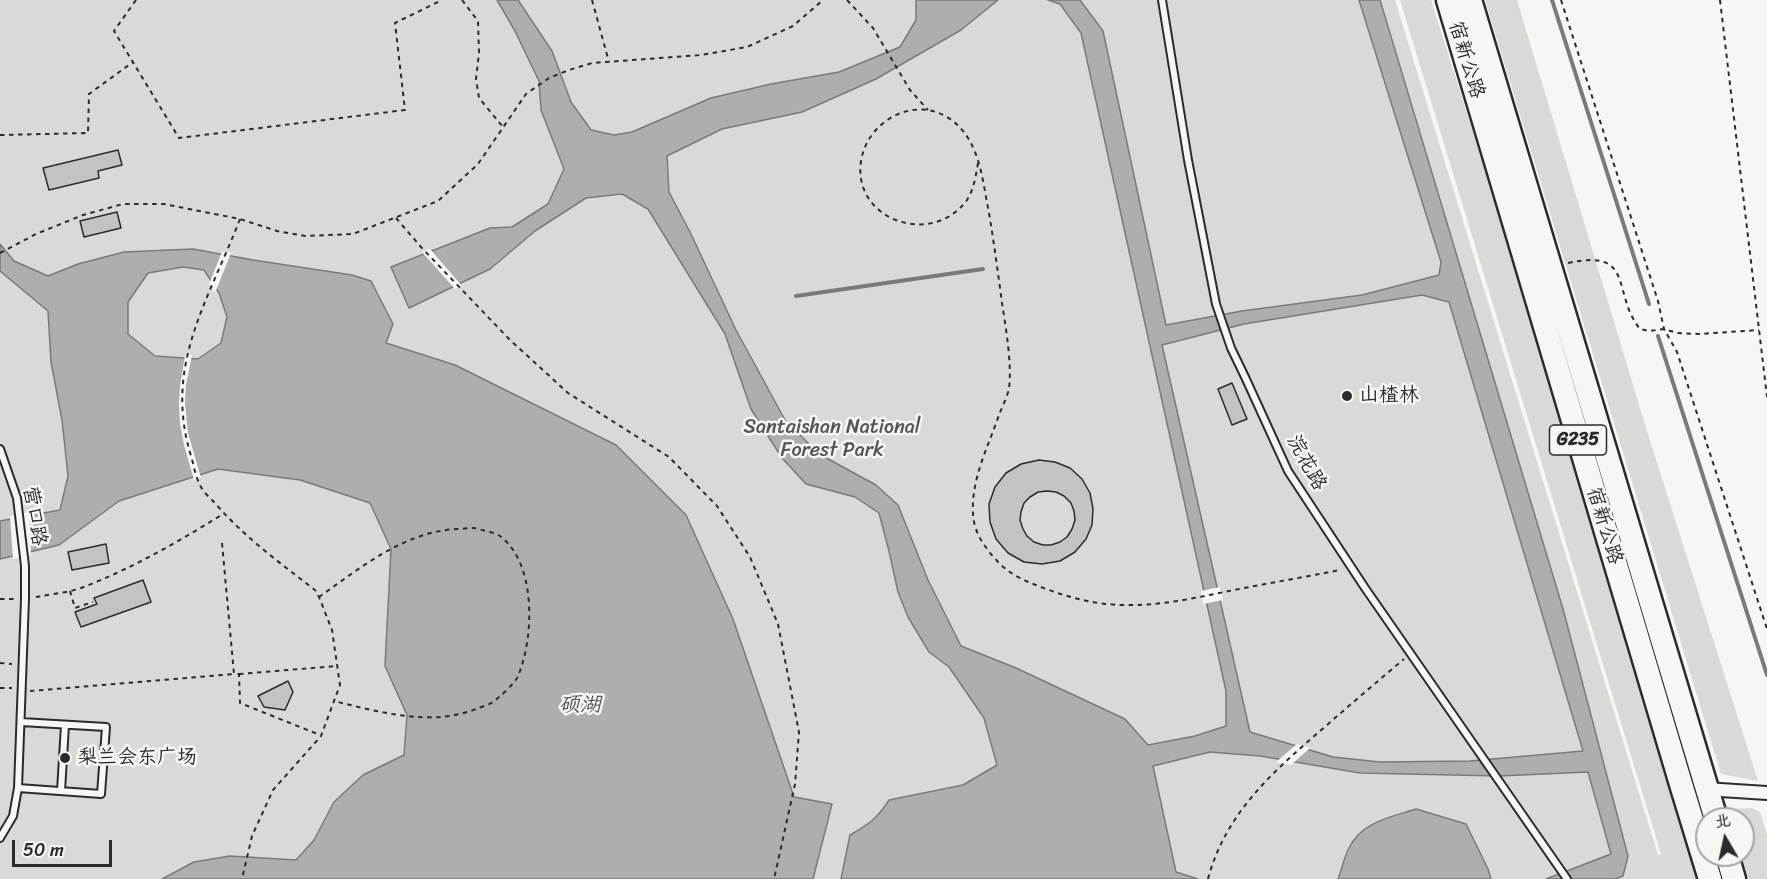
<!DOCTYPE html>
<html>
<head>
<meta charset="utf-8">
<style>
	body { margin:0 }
	#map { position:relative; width:1767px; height:879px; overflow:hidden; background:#f6f6f2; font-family:Sriracha,"LXGW WenKai TC",sans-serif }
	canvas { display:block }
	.north { position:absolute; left:1695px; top:807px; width:60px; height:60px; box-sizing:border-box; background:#f6f6f2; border:2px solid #a5a5a2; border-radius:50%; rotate:351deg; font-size:16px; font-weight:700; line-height:24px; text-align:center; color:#2b2b2b }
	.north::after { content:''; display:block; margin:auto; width:21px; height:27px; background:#2b2b2b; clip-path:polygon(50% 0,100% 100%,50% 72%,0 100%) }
	.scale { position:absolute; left:12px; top:840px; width:100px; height:27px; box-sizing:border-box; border:3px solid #2b2b2b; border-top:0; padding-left:8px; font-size:18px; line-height:21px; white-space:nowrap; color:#2b2b2b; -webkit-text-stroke:4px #f6f6f2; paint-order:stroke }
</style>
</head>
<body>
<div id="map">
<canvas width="1767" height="879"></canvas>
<div class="north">北</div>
<div class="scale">50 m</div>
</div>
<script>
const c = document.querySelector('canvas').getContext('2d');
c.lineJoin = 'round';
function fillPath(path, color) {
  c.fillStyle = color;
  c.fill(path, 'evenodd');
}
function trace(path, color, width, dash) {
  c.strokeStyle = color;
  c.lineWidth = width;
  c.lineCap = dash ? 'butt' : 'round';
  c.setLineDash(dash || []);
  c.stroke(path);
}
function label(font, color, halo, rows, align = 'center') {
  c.font = font + ' Sriracha,"LXGW WenKai TC",sans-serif';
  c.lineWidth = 5;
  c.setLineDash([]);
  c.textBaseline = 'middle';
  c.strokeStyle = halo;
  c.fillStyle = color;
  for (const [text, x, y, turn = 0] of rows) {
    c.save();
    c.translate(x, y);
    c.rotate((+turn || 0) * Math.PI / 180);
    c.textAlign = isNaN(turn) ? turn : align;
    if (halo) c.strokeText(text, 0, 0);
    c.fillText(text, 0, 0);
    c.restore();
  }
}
fillPath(new Path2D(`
	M0,0H1395L1658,855L1661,854L1400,0H1431L1499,214L1702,879H0Z
	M1485,0H1517L1646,428L1758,781L1721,774Z
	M1752,808L1760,812L1767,834V879H1749L1741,855H1743V819H1730L1727,809Z`), '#d9d9d5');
const water = new Path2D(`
	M497,0H518L552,51L571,102L591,130L614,135L632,132L711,98L771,84L839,72L900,47L916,20V0H998L961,30L876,79L802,112L722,129L667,156L669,192L690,232L736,330L785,420L819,454L876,485L898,505L928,580L961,646L1016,668L1125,719L1148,745L1195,736L1226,726V691L1081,33L1060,4L1048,0H1080L1103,31L1166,325L1242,311L1362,295L1439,275L1441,262L1359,0H1380L1563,609L1628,856L1623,876L1615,879H1546L1611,854L1588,772L1499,776L1360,773L1260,756L1210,752L1153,766L1176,872L1198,879H841L850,835C869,824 877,819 889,800L963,785L997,765L984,718L949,667L929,652L908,617L898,592L889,551L879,513L855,497L806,484L782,458L751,409L725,334L648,209L622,194L586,198L535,231L490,269L409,308L391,267L490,228L512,227L548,204L564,169L541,110L539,81L515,31ZM1422,295L1449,302L1583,751L1470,761L1380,762L1333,757L1250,732L1162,345L1244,324Z
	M0,244L14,261L48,276L78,264L124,252L193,249L253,260L352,275L371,281L393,324L386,343L455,365L616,445L686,515L733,619L794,797L832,804L813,879H162L194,862L230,856L296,860L314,840L334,802L363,775L404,755L407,715L385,666L391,549L370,503L300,480L218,469L119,501L59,545L0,559V521L60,510L68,476L62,420L51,362L48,311L0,271ZM183,267L204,270L219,293L227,317L221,343L198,359L155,356L128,334V302L148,273Z
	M1416,809L1466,824L1488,869L1491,879H1338C1342,869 1344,857 1349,848C1361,822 1391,817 1416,809Z`);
fillPath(water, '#aeaeab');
trace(water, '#7a7a78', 1.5);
fillPath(new Path2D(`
	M430,249L462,286L455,289L422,252Z
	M222,252L231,253L215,293L209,284Z
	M185,355H192L186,385L185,403L188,433L201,478L194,480L184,445L180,424L179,404L180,386Z
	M29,512L31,555L13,559L10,516Z
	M1220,587L1223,600L1203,604L1201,591Z
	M1297,744L1310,748L1291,765L1276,762Z`), '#f6f6f2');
trace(new Path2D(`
	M1552,0L1649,304
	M796,296L983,269
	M1658,336L1767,675`), '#7a7a78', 4);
const building = new Path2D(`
	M118,150L122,165L98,171L99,178L49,190L43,168Z
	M117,212L121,228L84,237L80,221Z
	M1232,383L1247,419L1232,425L1218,389Z
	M1039,460L1055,462L1070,468L1082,479L1090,493L1093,509L1092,525L1086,539L1075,552L1060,561L1042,564L1024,562L1008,553L996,539L990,522L989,504L995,487L1006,473L1021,464ZM1047,491L1056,492L1064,496L1071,503L1074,511L1075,520L1072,529L1067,537L1060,542L1051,545H1043L1034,542L1027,536L1023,529L1020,520L1021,512L1024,503L1030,497L1038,492Z
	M106,544L109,563L72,570L68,552Z
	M143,580L151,602L81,627L75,612L97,604L94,598Z
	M288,681L293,692L285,710L264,707L258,696Z`);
fillPath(building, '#c3c3c0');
trace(building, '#2b2b2b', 1.5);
const lane = new Path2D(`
	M1162,0L1188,160L1216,304L1231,348L1245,377L1288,471L1365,588L1567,879
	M0,449L17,498L25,566V599L18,788L13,816L0,838
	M18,788L101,794L106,727L21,722
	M61,791L65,725`);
const street = new Path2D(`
	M1705,789L1767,793`);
const highway = new Path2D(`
	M1448,0L1681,784L1710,879
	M1470,0L1716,819
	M1727,855L1734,879`);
trace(lane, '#2b2b2b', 10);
trace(street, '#2b2b2b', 16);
trace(highway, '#2b2b2b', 27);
trace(new Path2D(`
	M136,0L114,31L179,138L405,110L395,23L442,0
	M462,0L478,21L479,53L476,79L479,98L503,127
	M592,0L609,62
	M847,0L873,28L910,90L928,110
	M1561,0L1658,301L1664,329L1677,352L1767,629
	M1720,0L1767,397
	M0,135L88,133L89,94L133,62
	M978,163C976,175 974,189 967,200C932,248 852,220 861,161C867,122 912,96 947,117C980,137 982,179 989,213C994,243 998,273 1002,303C1006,329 1012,363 1009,389C1007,397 1002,407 999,415C988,447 971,479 973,514C974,534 986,549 999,563C1013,577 1030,583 1049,590C1074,599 1099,605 1126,605C1162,606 1199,597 1234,590C1269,583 1305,577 1340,570
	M396,218L421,247L509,339L568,393L669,457L717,506L750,557L778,624L799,732L795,784L774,879
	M240,219C208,302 162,367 192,459C194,468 196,477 200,485C203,492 210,498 215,503C243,536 280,563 315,590L319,597L332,630L340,685L321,736L273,790L252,836L242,879
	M0,253L36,234L83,215L123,204H164L240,219L277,231L305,236L353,234L438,201L478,164L526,94L549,78L569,70L592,63L701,55L747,47L793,26L823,0
	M1568,263C1636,248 1611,293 1640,329L1649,331L1664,329L1677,333L1699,334L1759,330
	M222,543L234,674H239L240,703L320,735
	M70,591L75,608L93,602
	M36,597C50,594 67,593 81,588C131,569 178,542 223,514
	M319,597C360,568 404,532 456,529C462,529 468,528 474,528C481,530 494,532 500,536C537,564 534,638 518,676C516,682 499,698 493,702C488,705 481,707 476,709C430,727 380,712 334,701
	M0,599H15
	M0,663L12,664
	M239,674L337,666
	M0,688H12
	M30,691L234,674
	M1208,879C1226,811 1276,769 1327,725C1352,703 1378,681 1404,659`), '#2b2b2b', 2, [4.5, 4.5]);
trace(lane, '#f6f6f2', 6);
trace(street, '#f6f6f2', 12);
trace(highway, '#f6f6f2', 22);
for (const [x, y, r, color] of [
	[1347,396,6,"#2b2b2b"],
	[65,758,6,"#2b2b2b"]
]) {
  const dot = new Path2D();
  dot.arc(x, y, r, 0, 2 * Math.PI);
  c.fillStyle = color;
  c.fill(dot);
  trace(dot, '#f6f6f2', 2);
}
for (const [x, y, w] of [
	[1578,440,57]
]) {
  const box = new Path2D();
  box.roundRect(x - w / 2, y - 15, w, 30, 4.5);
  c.fillStyle = '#f6f6f2';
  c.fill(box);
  trace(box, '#2b2b2b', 1.5);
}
label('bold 18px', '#2b2b2b', null, [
	["G235",1578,440]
]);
label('20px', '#2b2b2b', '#f6f6f2', [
	["宿新公路",1466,60,73],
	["浣花路",1306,463,61],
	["营口路",34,516,81],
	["宿新公路",1604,526,73]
]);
label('20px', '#2b2b2b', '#f6f6f2', [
	["山楂林",1359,396],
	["梨兰会东广场",77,758]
], 'left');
label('20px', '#565656', '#f6f6f2', [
	["Santaishan National",832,428],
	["Forest Park",832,451]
]);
label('italic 21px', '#525251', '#f6f6f2', [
	["硕湖",580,706]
]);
</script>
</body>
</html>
